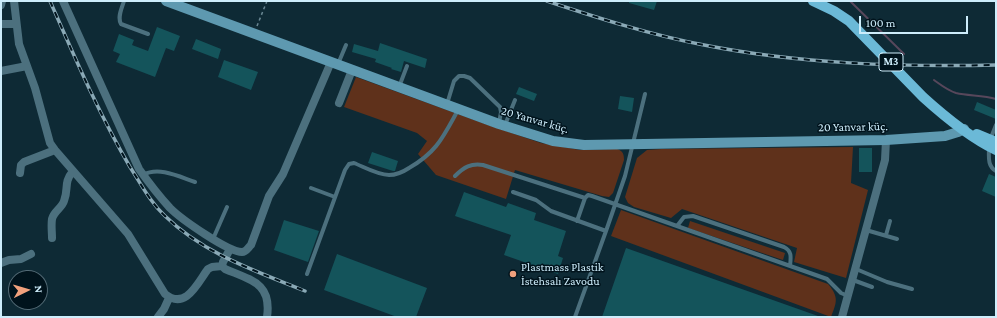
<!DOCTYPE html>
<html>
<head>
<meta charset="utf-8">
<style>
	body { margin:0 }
	#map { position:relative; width:997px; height:318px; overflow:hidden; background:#0e2a35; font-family:"Crimson Pro",serif }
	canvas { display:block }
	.frame { position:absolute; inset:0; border:2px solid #cdedfb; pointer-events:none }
	.north { position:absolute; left:8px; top:270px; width:40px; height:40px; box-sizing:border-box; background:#00131c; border:1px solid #526a75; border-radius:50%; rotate:85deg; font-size:11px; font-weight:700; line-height:16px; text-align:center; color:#cdedfb }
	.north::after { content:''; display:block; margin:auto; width:14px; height:18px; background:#f1a17d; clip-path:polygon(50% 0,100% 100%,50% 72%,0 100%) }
	.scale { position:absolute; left:859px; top:16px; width:109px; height:18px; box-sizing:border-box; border:2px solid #cdedfb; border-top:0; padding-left:5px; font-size:12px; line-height:14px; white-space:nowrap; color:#cdedfb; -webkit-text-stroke:3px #00131c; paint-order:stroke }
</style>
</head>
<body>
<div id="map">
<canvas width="997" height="318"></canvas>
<div class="frame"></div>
<div class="north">N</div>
<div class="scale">100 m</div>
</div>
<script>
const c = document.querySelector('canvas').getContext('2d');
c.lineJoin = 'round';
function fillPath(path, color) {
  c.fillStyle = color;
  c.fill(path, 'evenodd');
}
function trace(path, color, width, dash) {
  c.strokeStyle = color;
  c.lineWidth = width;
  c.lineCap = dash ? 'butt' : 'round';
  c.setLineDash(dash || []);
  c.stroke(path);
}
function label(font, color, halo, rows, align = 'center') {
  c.font = font + ' "Crimson Pro",serif';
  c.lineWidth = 3;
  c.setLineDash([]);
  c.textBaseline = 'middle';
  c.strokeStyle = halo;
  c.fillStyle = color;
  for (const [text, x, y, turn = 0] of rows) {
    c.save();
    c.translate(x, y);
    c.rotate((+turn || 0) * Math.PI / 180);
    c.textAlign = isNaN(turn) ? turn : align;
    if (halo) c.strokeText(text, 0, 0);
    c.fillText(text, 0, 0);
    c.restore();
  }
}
fillPath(new Path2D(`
	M356,77L485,124L541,143L580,150L617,149C623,151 624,154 624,160L613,193L609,197L602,196L515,170L506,199L436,175L418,154L427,141L417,133L344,107Z
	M853,147L851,183L868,190L846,278L794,262L797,248L682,209L671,218L634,207L628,203L625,197L637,158L647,150L662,149Z
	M621,210L828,284C839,297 837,302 831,317L611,236Z
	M690,221L785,253L783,260L688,228Z`), '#5f311b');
trace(new Path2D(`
	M850,1L904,54
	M934,80C941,85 947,90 956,93C969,96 983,95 996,99`), '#57475b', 2);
fillPath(new Path2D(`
	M629,1H657L654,10L629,3Z
	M157,27L180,36L174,51L166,48L155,77L116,62L120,54L113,51L119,34L134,40L132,45L148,51Z
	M196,39L221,49L218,59L192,49Z
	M380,43L427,59L425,68L404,61L401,72L391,69L392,68L375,62L376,59L352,52L354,44L378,51Z
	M224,60L258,72L251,90L218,77Z
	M519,87L537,94L534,101L516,94Z
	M620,96L634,98L632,112L618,109Z
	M977,102L996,110V119L974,110Z
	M859,148H872V172H859Z
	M372,152L398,161L395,171H393L368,163Z
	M989,174L996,177V197L982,191Z
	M464,192L506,207L508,203L536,213L534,220L566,231L558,256L563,258L558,274L504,255L511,235L455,216Z
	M284,220L319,231L308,262L274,250Z
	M626,248L818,316V317H602Z
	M337,254L427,288L416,317H397L324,290Z`), '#14545b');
trace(new Path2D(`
	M257,26L267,1`), '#698793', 1.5, [3, 3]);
trace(new Path2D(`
	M124,1C122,8 117,17 121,24L148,34
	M338,64L346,45
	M399,87L407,66
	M447,104L454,81L459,76H464L470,78L500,107L501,112L499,123
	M505,125L515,100
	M990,140L996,125
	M989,147C989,156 987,166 996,171
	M143,175C159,166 180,177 195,182
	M455,176C464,167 471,163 483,165L585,198
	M311,188L335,197
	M513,192L536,200L551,211L606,231L625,176L645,94
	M577,221L585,198L588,195L592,196L827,279L841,293L848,296
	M677,226L684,217L693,216L784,247C792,251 791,257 790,266
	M866,230L897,239
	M886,235L890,221
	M213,239L227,207
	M856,269L887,282L912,289
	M307,274L345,170L349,164L354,163C364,167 378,175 389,175C397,175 403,172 409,168C437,152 443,137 458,110
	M853,280L872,287
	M575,317L606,231`), '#4c707e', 4);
trace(new Path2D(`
	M14,1L19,44L35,88L50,143L55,150L128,234L165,294C186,311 198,282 208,269L212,267L222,266
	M63,1L139,169C149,183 159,196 170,208C181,219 228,252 242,252C246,252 248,248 251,245L269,196L283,174L331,62
	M1,5L2,1
	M1,24H16
	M1,71L27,66
	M339,103L352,70
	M20,173L21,165L24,162L55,150
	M52,238C52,232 51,225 52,219C54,211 62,208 64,201C69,189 63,183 73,171
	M230,249L223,262L222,266L225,269C251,280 272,283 267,317
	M1,263L9,260L21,259L31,254
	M158,317L164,309L169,298
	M842,317L885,160L886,140`), '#4c707e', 8);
trace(new Path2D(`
	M166,1L499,124L553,141L584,145L886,140L945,136L958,132L964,129`), '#5e99b0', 10);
trace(new Path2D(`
	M813,1L834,11L849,21L923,97C944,116 971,138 996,150
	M977,134L996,142`), '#6bb9d7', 10);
const rail = new Path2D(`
	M50,1C75,58 99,114 130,167C141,184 150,202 165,216C204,254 256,271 305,291
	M547,1C598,18 651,35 704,45C800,64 899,67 996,65`);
trace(rail, '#8aa9b6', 3.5);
trace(rail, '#00131c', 2, [6]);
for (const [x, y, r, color] of [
	[513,274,4,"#f1a17d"]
]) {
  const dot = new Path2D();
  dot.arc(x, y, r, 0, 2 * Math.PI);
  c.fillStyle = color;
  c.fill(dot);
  trace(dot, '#00131c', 1.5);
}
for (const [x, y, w] of [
	[891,62,24]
]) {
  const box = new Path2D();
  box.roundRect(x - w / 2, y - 9, w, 18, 3);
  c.fillStyle = '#00131c';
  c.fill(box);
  trace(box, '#cdedfb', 1);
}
label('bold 11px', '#cdedfb', null, [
	["M3",891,62]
]);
label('12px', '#cdedfb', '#00131c', [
	["20 Yanvar küç.",535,120,16],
	["20 Yanvar küç.",853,127,-1]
]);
label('12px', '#cdedfb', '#00131c', [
	["Plastmass Plastik",521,267],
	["İstehsalı Zavodu",521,281]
], 'left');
</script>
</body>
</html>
